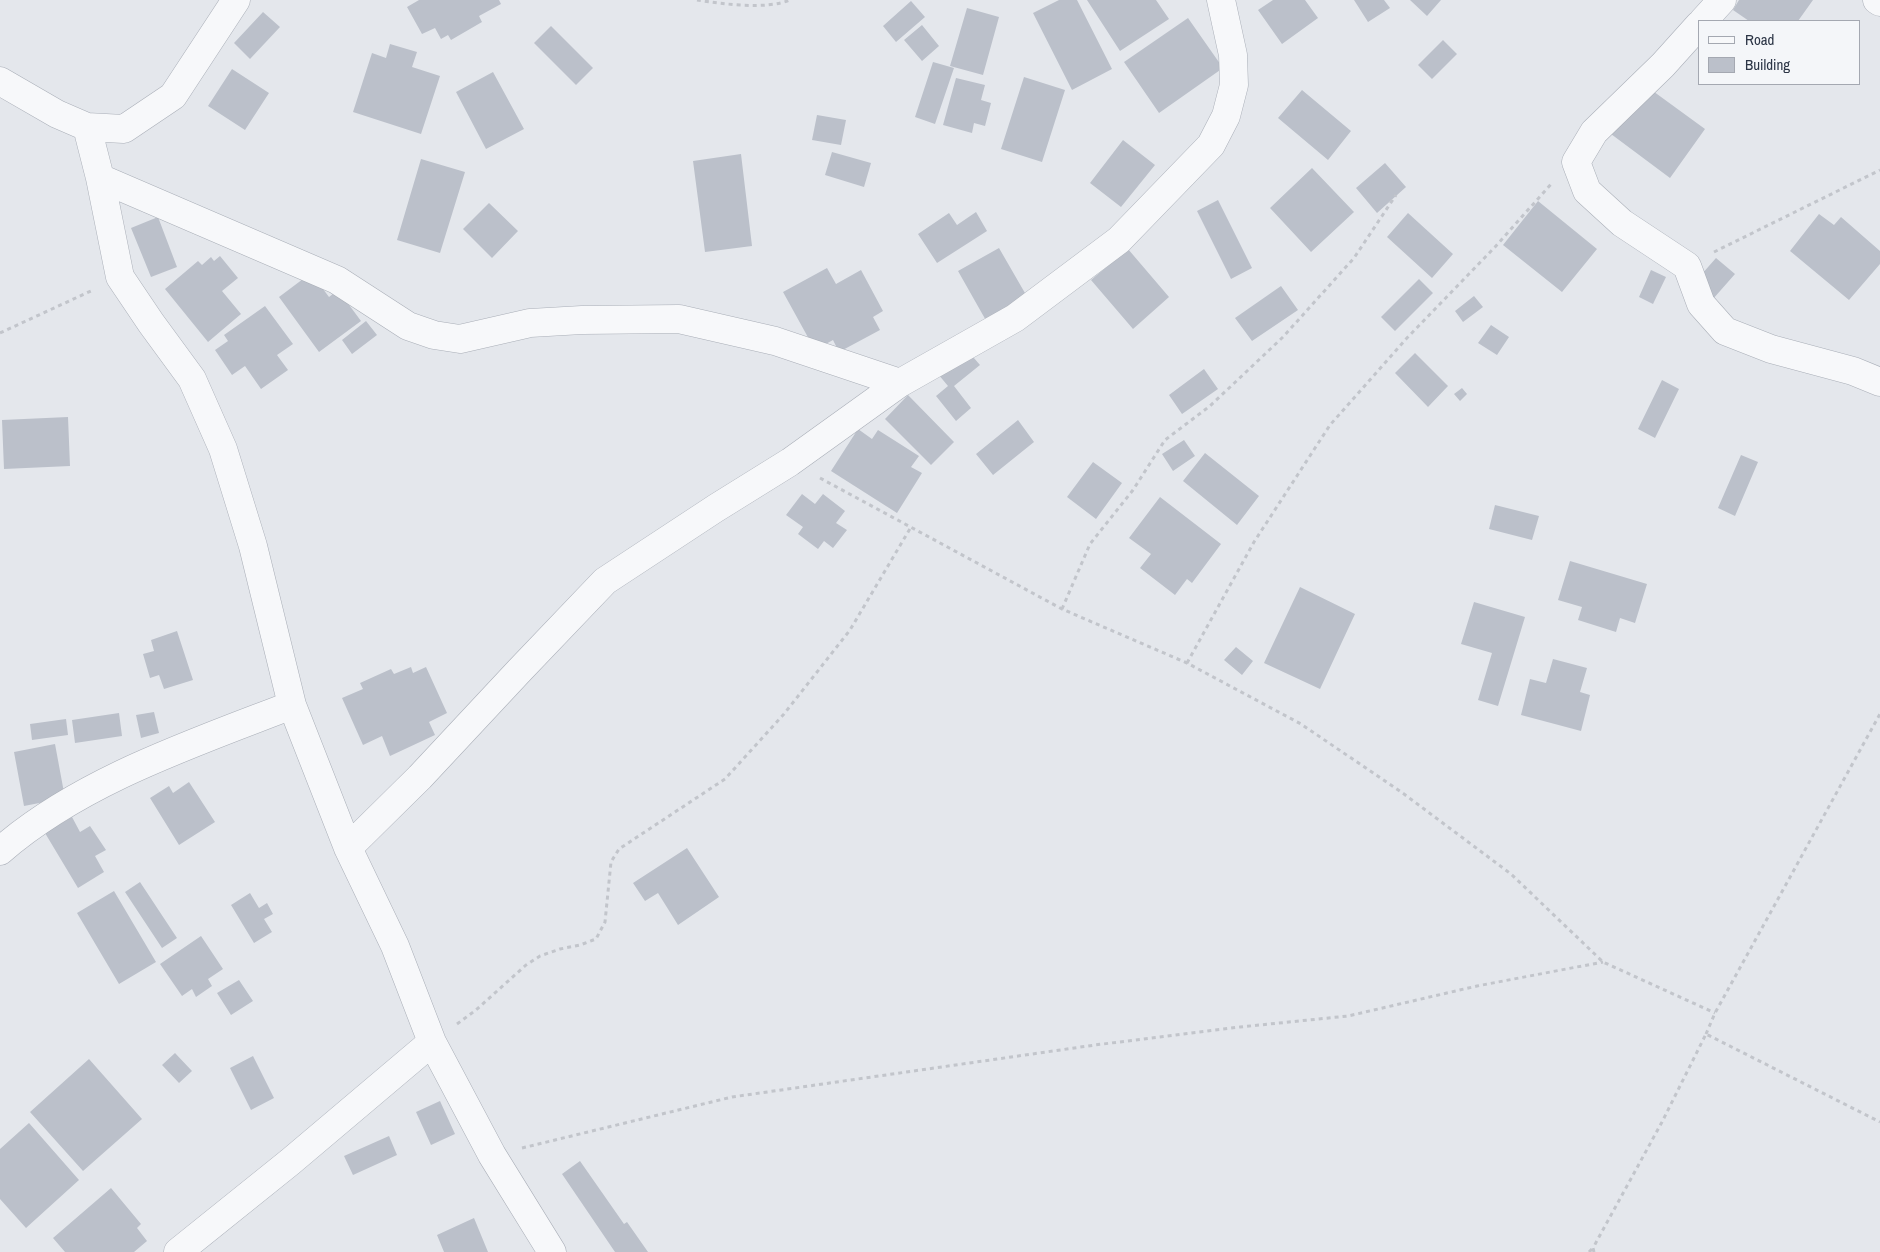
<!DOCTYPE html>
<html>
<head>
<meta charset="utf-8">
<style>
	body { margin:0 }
	#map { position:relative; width:1880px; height:1252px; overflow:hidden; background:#e4e7ec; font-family:"Archivo Narrow",sans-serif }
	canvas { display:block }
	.legend { position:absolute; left:1698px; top:20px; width:162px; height:65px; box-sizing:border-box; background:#f4f6f9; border:1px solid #a4a8b1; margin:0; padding:6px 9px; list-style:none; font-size:15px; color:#2b3445 }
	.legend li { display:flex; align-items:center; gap:10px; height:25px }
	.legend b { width:25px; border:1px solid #a4a8b1 }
</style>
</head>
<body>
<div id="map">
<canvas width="1880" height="1252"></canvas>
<ul class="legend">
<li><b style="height:6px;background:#f7f8fa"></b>Road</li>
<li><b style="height:14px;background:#bbc0ca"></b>Building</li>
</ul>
</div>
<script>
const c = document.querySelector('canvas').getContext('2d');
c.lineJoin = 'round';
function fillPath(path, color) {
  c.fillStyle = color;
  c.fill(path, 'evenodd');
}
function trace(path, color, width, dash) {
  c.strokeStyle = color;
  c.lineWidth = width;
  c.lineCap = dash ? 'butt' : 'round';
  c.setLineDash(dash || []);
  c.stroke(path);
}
fillPath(new Path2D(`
	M419,0H499L501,4L479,16L482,22L451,40L448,35L441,39L435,28L422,34L407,7Z
	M1059,0H1077L1112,69L1072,90L1033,13Z
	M1087,0H1156L1169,19L1120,51Z
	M1273,0H1305L1318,18L1282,44L1258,10Z
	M1354,0H1384L1390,8L1368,22Z
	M1410,0H1441L1427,16Z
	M1739,0H1813L1798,21H1749L1733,10Z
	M911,1L925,17L896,42L883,26Z
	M967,8L999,17L983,75L950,66Z
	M263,12L280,27L250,59L234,43Z
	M1188,18L1223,68L1159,113L1124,62Z
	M922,25L939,46L922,61L904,40Z
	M551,26L593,68L576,85L534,43Z
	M1443,40L1457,54L1432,79L1418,65Z
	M390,44L417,52L412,67L440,76L421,134L353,112L372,53L386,58Z
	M933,62L954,68L935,124L915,117Z
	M232,69L269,93L245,130L208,106Z
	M493,72L524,129L486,149L456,92Z
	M1024,77L1065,90L1042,162L1001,149Z
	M956,78L985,85L981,100L991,103L985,126L974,123L972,133L943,125Z
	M1646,86L1705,129L1670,178L1611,134Z
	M1302,90L1351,131L1328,160L1278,118Z
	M817,115L846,120L841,145L812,140Z
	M1123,140L1155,165L1121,207L1090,183Z
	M832,152L871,163L864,187L825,175Z
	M741,154L752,246L705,252L693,161Z
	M421,159L465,172L440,253L397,240Z
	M1385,163L1406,187L1377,213L1356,188Z
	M1312,168L1354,212L1311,252L1270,208Z
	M1218,200L1252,268L1231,279L1197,211Z
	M1538,201L1597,249L1562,292L1503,245Z
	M489,203L518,231L492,258L463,229Z
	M976,212L987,231L937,263L918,234L949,213L957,225Z
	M1408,213L1453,254L1432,278L1387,237Z
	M1819,214L1834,225L1841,217L1880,251V264L1849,300L1790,251Z
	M158,217L177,267L151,277L131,228Z
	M999,248L1029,300L988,324L958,271Z
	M1128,249L1169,297L1133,329L1091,280Z
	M220,256L238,278L222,291L241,314L208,342L165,289L198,261L202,265L211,257L214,261Z
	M1716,258L1735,274L1713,299L1694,283Z
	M827,268L836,284L861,270L883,311L873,317L880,330L839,352L833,340L815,350L783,292Z
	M1651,270L1666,277L1653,304L1639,297Z
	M311,273L329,297L338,290L361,321L319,352L279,297Z
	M1419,279L1433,293L1395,331L1381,317Z
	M1281,286L1298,310L1252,341L1235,318Z
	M1474,296L1483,307L1463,322L1455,311Z
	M265,306L293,344L277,355L288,370L261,389L245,366L232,375L215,350L228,341L224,335Z
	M366,321L377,335L352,354L342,340Z
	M1491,325L1509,337L1497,355L1478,343Z
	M967,350L980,365L954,386L971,408L956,421L936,396L948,386L938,374Z
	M1415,353L1448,386L1428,407L1395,373Z
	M1204,369L1218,389L1182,414L1169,395Z
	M1662,380L1679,389L1655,438L1638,429Z
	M1462,388L1467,394L1460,401L1454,394Z
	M908,395L954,442L931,465L885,419Z
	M68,417L70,466L4,469L2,420Z
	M1018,420L1034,442L993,475L976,454Z
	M858,429L872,439L878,430L919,456L911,467L922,473L897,513L831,471Z
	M1184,440L1195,456L1173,471L1162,454Z
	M1205,453L1259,496L1237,525L1183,481Z
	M1741,455L1758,462L1735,516L1718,508Z
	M1093,462L1122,483L1096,519L1067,497Z
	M802,494L815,504L823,494L845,511L836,523L847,530L833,548L824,541L818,549L798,534L803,527L786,515Z
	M1160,497L1221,544L1192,583L1187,579L1175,595L1140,568L1151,554L1129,538Z
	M1495,505L1539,516L1532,540L1489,529Z
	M1570,561L1647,584L1635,623L1620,618L1616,632L1578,620L1582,607L1558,600Z
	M1300,587L1355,614L1320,689L1264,663Z
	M1474,602L1525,617L1498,706L1478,700L1492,653L1461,644Z
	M177,631L193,680L164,689L159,675L150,678L143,654L154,651L151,640Z
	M1236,647L1253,661L1242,675L1224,660Z
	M1553,659L1587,668L1580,692L1590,695L1581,731L1521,715L1530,679L1546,683Z
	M411,667L413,673L426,667L447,713L429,722L435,735L390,756L382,736L363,745L342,698L363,689L360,683L391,669L394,674Z
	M154,712L159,733L141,738L136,715Z
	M119,713L122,736L75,743L72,720Z
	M66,719L68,735L32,740L30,724Z
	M55,744L65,798L24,806L14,752Z
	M189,782L215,822L179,845L150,798L169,786L173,793Z
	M72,817L80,832L90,826L106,850L95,856L104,872L78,888L45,833Z
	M687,848L719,897L678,925L658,893L645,901L633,883Z
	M140,882L177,938L162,948L125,892Z
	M114,891L156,962L119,984L77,913Z
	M250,893L259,908L267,903L273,914L264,919L272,932L254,943L231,905Z
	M201,936L223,969L208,979L212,986L196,997L192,989L182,996L160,964Z
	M239,980L253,1001L231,1015L217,993Z
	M175,1053L192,1071L179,1083L162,1065Z
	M253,1056L274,1098L251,1110L230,1068Z
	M89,1059L142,1119L83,1171L30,1112Z
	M440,1101L455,1134L431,1145L416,1112Z
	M29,1123L79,1180L26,1228L0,1199V1149Z
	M389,1136L397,1155L353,1175L344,1156Z
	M580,1161L624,1224L627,1222L648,1252H615L562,1174Z
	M111,1188L141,1224L137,1228L147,1241L134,1252H65L53,1238Z
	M474,1218L488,1252H444L437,1235Z`), '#bbc0ca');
const street = new Path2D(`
	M1877,0L1880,2
	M1703,21L1722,0
	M1699,25L1663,65L1594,132L1576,162L1587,191L1622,223L1687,266L1701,304L1725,331L1771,349L1853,371L1880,382
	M0,81L57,114L87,127L124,129L173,96L236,0
	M87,127L100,178L120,277L151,323L192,379L223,449L253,546L292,705L348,848L395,946L432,1042L492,1155L552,1252
	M100,178L337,280L408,326L434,335L460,339L530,323L582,320L679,319L775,341L900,383
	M348,848L420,777L519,671L605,581L716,508L790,462L900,383L1015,318L1119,240L1211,145L1226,116L1234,85L1233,55L1221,0
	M0,851C80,781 194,743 292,705
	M178,1252L290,1162L432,1042`);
trace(street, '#a9aeb7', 29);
trace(new Path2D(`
	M697,0C723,4 766,10 790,0
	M1714,252L1880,170
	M0,333L93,290
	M820,478L1062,609L1187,663L1301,724L1404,794L1511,874L1603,962L1715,1013
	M1062,609L1090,544L1133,490L1165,440L1210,406L1283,337L1354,258L1396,195
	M1187,663L1254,542L1330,425L1406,339L1495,247L1552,183
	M457,1024L476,1010L526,965L540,956L560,949L580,945L596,939L605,922L611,862L619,849L725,779L784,714L850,630L911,527
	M1706,1034L1715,1013L1880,714
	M522,1148L732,1097L1095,1045L1240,1027L1348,1016L1477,986L1603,962
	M1589,1252L1593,1248
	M1594,1252L1593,1248L1662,1122L1706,1034L1880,1122`), '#c2c5cb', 3, [4, 4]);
trace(street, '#f7f8fa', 28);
</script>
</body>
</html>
